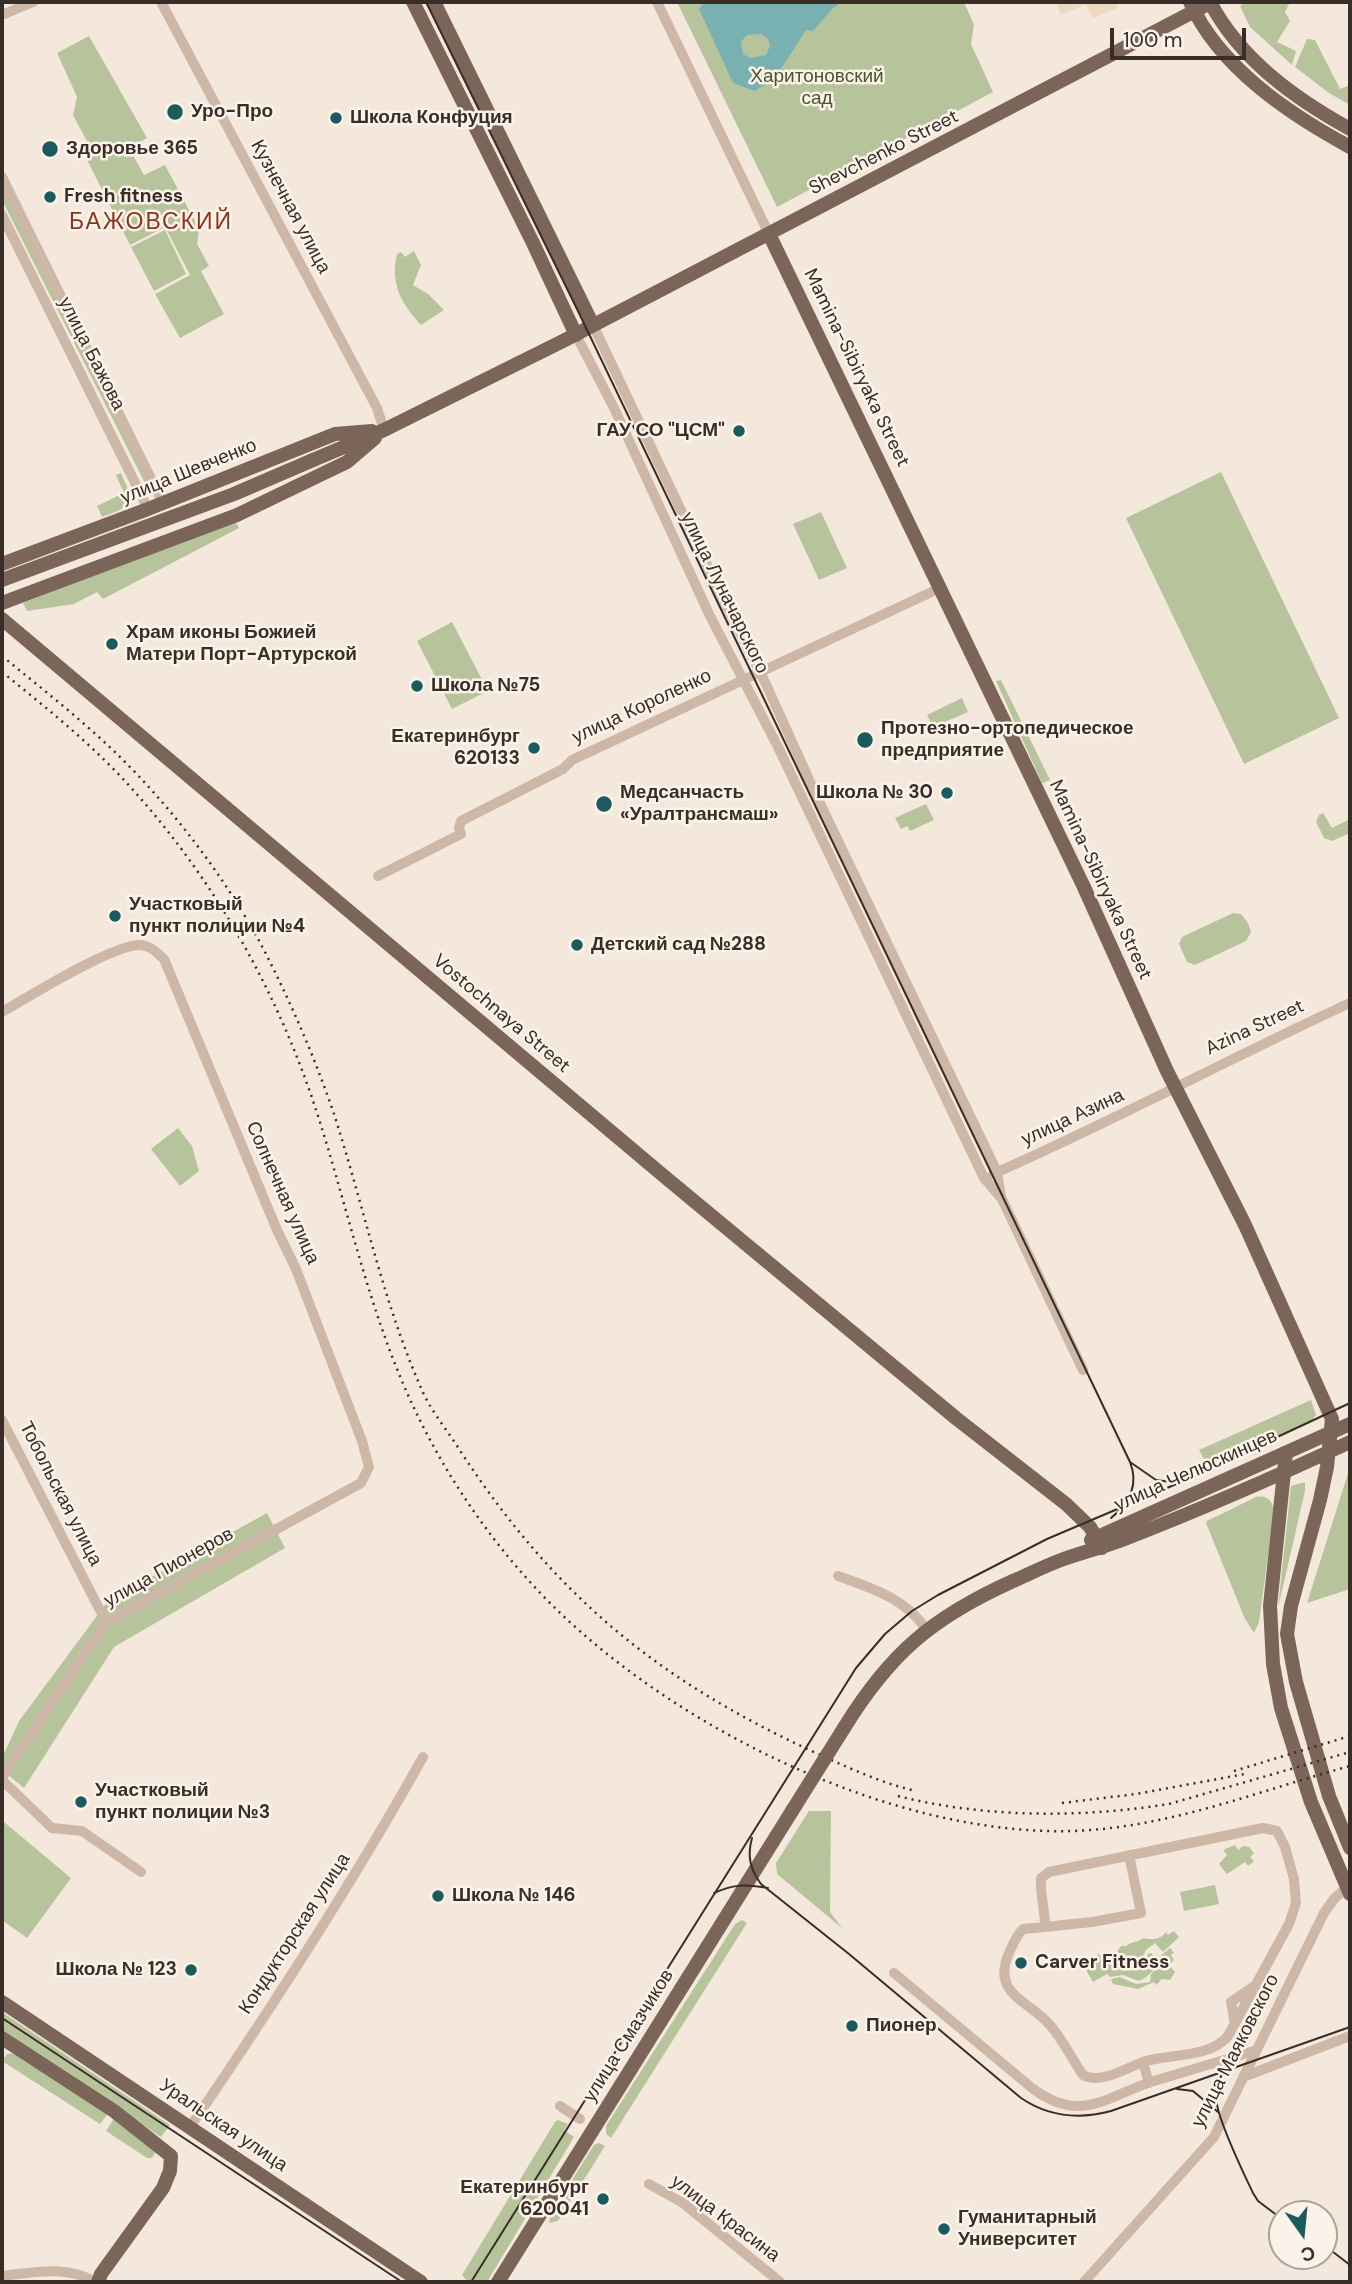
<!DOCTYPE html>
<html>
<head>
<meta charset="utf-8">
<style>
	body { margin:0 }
	#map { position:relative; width:1352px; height:2284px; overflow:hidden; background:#f4e8dc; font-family:"DM Sans",sans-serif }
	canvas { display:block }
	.frame { position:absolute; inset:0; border:4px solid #392d28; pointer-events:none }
	.north { position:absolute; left:1268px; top:2200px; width:70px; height:70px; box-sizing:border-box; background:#fbf2e9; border:2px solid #ada39c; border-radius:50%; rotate:165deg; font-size:19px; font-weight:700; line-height:28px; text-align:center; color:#392d28 }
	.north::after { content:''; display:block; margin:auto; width:24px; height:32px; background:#1b5a5d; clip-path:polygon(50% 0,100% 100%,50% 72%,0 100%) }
	.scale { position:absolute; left:1110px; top:28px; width:136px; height:32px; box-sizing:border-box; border:4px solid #392d28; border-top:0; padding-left:9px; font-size:21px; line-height:24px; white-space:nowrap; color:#392d28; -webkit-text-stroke:5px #fbf2e9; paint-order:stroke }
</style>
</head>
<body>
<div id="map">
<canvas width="1352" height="2284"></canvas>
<div class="frame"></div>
<div class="north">С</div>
<div class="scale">100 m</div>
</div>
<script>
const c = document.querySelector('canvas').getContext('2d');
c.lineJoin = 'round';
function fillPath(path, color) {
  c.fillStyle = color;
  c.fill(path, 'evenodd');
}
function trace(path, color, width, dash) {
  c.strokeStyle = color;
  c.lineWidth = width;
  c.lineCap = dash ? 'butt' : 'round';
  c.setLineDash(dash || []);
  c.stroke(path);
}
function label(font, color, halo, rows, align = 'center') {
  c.font = font + ' "DM Sans",sans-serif';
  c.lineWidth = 5;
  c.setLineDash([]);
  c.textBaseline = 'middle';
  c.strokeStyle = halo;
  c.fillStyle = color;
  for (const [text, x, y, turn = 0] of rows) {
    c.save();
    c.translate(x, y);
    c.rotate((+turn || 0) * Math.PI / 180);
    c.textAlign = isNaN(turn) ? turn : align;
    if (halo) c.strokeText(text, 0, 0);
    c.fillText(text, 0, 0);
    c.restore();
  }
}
fillPath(new Path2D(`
	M677,2H964L974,25L971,44L993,92L777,207Z
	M1245,2H1290L1285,12L1290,21L1277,42L1296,51L1292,65L1250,27L1240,6Z
	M89,36L147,138L129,148L144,175L165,165L199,229L197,244L209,266L201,271L224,314L180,338L155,294L190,275L165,227L130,245L86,158L89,145L73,115L77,97L57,53Z
	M1307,39L1315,40L1340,89L1350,85V105L1329,93L1295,67Z
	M2,186L151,483L146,485L2,200Z
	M165,230L186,274L154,291L131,247Z
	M414,251L421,265L413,285L428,294L444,310L421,325C401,303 390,284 397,254L401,252L405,257Z
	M1221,472L1339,718L1244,764L1126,518Z
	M121,473L131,496C127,510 115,512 102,517L97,506L124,493L116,475Z
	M821,512L847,568L819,580L793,524Z
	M235,520L239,528L103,599L97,592L74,604L27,611L23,603Z
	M452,622L488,691L452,709L417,641Z
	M1001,680L1050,780L1042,783L996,681Z
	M962,698L968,712L933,727L927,715Z
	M926,804L934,820L910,831L907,826L901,829L895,818Z
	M1323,813L1332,828L1350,819V833L1332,841L1324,838L1316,822L1319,815Z
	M1233,913L1241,914L1248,923L1251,932L1246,941L1195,965L1187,962L1179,944L1182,937Z
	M178,1128L192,1146L199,1171L180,1186L151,1149Z
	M1311,1400L1316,1415L1310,1423L1183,1478L1177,1474L1205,1461L1199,1450Z
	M1350,1469V1589L1307,1603L1349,1470Z
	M1305,1482V1491L1278,1608L1291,1486Z
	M1256,1497C1267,1495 1273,1501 1274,1511L1259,1622L1254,1633L1245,1619L1206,1523L1207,1521Z
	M267,1513L285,1548L114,1647L24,1788L2,1770V1758L19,1721L108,1601Z
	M809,1811H831L830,1912L842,1928L777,1874L776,1863Z
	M4,1822L71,1878L27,1938L2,1920V1826Z
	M1235,1845L1238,1850L1243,1846L1249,1847L1254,1853L1250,1857L1254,1861L1248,1866L1245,1862L1227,1874L1219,1864L1227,1855L1223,1850Z
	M1215,1885L1219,1904L1184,1911L1180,1892Z
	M742,1920L747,1923L611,2138L606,2134V2126L735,1924Z
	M1174,1931L1179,1937L1163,1952L1155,1943L1146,1950L1140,1962L1117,1952L1121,1946H1126C1132,1941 1137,1943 1143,1938C1150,1940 1161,1940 1166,1932L1168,1935Z
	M1170,1948L1174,1953L1171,1955L1174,1960L1169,1965L1175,1972L1170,1980L1162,1979L1156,1985L1154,1982L1138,1989L1113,1984L1111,1979L1120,1977L1136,1984L1150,1982L1151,1974L1159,1966L1158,1958Z
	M1151,1953L1157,1960V1967L1145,1978L1139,1981L1123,1975L1110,1977L1107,1974L1093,1982L1087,1972L1086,1962L1099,1954L1108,1962L1119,1956L1141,1968L1145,1964L1148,1954Z
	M2,2012L170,2125L161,2137L2,2031Z
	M16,2053L107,2112V2115L100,2124L2,2061L7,2054Z
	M115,2117L158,2149L152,2158H147L106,2131Z
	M558,2120L568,2124L564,2130L574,2137L487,2282H468L462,2275L555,2122Z
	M599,2143L605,2146L558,2221L549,2223L551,2213L594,2145Z`), '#b7c49b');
fillPath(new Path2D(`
	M1059,2H1115L1118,8L1092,18L1086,4L1061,15L1056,3Z`), '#ecd9c2');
fillPath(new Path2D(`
	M704,2H843L833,8L813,31L806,30C790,53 780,79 754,91L733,83L699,9ZM761,34L768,39L770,46L766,55L750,58L743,54L741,41L748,35Z`), '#79b1b2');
trace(new Path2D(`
	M161,2L377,408L384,430
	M657,2L769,234
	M2,15L33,2
	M2,177L163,503
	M2,215L148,509
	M593,325L725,603L765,682L816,795L997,1172L1001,1197
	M576,335L614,408L709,614L778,747L984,1178L1002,1199L1083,1370
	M378,876L461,834L459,828L461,821L563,769L572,760L940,588
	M2,1012C30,996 113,944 141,945C151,946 157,953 164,959L277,1230L296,1269L362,1441L369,1467L361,1483L106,1622L2,1778
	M993,1174C1114,1121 1230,1058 1350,1003
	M2,1420L106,1622
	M838,1576C871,1588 905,1598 926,1629
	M2,1780L52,1828L82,1831L141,1872
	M1045,1927L1092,1922L1141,1913L1129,1855
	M894,1973L1032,2088C1081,2125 1106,2096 1154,2081C1187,2071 1221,2061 1254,2051
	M1235,2024L1231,2002L1253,1987
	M1143,2062C1169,2053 1209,2059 1228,2036L1289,1924L1296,1903L1294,1879L1285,1847L1277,1831L1263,1828L1049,1872L1041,1878C1040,1894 1045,1910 1045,1927L1023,1929C1016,1936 1013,1944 1009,1953C991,1994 1028,2000 1050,2025C1063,2040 1072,2059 1083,2075C1100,2085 1126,2068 1143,2062L1149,2083
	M1243,2077L1350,2036
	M560,2106L580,2119
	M190,2127C273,2006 352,1884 423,1757
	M649,2184L683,2203L780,2282
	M2,2276C34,2272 67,2265 95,2282
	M1084,2282L1214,2137L1324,1913L1334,1899L1347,1887`), '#cdb8a7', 10);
trace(new Path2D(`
	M413,2L533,243L576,335
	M434,2L593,325
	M1190,2C1219,67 1289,114 1350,147
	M1210,2C1240,59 1294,98 1350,129
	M769,234L1083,885L1167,1071L1245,1225L1332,1419L1327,1467L1320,1500L1291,1606L1287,1634L1296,1682L1329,1796L1350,1848
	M313,460L384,430L565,340L1210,3
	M2,564L148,509L335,434L372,431
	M2,603L237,515L347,462L375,438
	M2,619L665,1177L957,1419L1066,1504L1090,1527L1102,1548
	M1286,1453L1270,1606L1273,1664L1281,1708L1311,1802L1350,1894
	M1091,1540L1350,1424
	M844,1728C890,1653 933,1617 1013,1581C1029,1574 1045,1566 1061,1560C1083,1552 1105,1547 1127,1538C1202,1509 1277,1476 1350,1442
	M2,2002L421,2282
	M2,2038L114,2111L171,2156L170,2171L163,2188L101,2274L98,2282
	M498,2282L792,1811`), '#7b6458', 14);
trace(new Path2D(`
	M426,2L577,309L1130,1462C1139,1485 1130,1503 1111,1518
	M1130,1462L1156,1480L1178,1483
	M752,1838C747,1856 750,1869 761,1884L849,1954L1021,2098C1049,2117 1078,2120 1111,2111L1350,2027
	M714,1893C734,1884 747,1884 768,1888
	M2,2018L402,2282
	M1227,2067C1220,2076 1215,2086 1216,2098C1217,2119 1243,2172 1253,2193L1258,2201L1282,2219
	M1177,2089L1193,2091L1218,2112
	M1324,2245L1350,2265
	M471,2282L856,1668L885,1634L912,1611L938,1595L1047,1539L1181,1482L1350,1403`), '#392d28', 2);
trace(new Path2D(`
	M2,656C41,688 82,720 118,755C175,811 227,880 264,950C291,1003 314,1056 333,1111C363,1203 382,1299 421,1388C430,1410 448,1431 461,1452C556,1597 659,1681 816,1753C849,1768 881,1783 916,1791
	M2,672C48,709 95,747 134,791C218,885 280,997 318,1116C349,1213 370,1315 414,1408C449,1482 497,1551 556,1609C681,1731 895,1836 1072,1831C1168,1828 1258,1791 1350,1766
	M1234,1771L1350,1736
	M898,1796C984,1818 1082,1818 1169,1804L1350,1752
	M1062,1803L1136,1794L1245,1774`), '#392d28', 2.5, [2, 5]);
trace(new Path2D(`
	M2,580L234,494L313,460
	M792,1811L844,1728`), '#7b6458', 14);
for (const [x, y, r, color] of [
	[175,112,9,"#1b5a5d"],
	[336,118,7,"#1b5a5d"],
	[50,149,9,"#1b5a5d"],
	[50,197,7,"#1b5a5d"],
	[739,431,7,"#1b5a5d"],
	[112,644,7,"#1b5a5d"],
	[417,686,7,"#1b5a5d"],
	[865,740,9,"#1b5a5d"],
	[534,748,7,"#1b5a5d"],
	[947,793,7,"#1b5a5d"],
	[604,804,9,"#1b5a5d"],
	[115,916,7,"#1b5a5d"],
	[577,945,7,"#1b5a5d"],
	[81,1802,7,"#1b5a5d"],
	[438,1896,7,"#1b5a5d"],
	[1021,1963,7,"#1b5a5d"],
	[191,1970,7,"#1b5a5d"],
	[852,2026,7,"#1b5a5d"],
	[603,2199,7,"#1b5a5d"],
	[944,2229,7,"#1b5a5d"]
]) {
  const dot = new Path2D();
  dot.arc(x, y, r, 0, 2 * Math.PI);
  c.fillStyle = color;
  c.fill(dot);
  trace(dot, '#fbf2e9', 2.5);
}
label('19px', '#48582a', '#fbf2e9', [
	["Харитоновский",817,77],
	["сад",817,99]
]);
label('bold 19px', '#392d28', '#fbf2e9', [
	["Уро-Про",191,112],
	["Школа Конфуция",350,118],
	["Здоровье 365",66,149],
	["Fresh fitness",64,197],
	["ГАУ СО \"ЦСМ\"",725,431,"right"],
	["Храм иконы Божией",126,633],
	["Матери Порт-Артурской",126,655],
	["Школа №75",431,686],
	["Протезно-ортопедическое",881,729],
	["предприятие",881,751],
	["Екатеринбург",520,737,"right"],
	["620133",520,759,"right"],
	["Медсанчасть",620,793],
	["«Уралтрансмаш»",620,815],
	["Школа № 30",933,793,"right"],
	["Участковый",129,905],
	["пункт полиции №4",129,927],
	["Детский сад №288",591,945],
	["Участковый",95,1791],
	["пункт полиции №3",95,1813],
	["Школа № 146",452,1896],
	["Carver Fitness",1035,1963],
	["Школа № 123",177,1970,"right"],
	["Пионер",866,2026],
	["Екатеринбург",589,2188,"right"],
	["620041",589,2210,"right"],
	["Гуманитарный",958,2218],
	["Университет",958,2240]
], 'left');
label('19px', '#392d28', '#fbf2e9', [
	["Shevchenko Street",884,153,-27],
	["Кузнечная улица",290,207,62],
	["улица Бажова",91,354,63],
	["Mamina-Sibiryaka Street",856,368,64],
	["улица Шевченко",189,472,-22],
	["улица Луначарского",724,593,64],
	["улица Короленко",642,707,-25],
	["Mamina-Sibiryaka Street",1100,880,65],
	["Vostochnaya Street",501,1014,40],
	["Azina Street",1255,1028,-25],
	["улица Азина",1073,1118,-25],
	["Солнечная улица",282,1193,66],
	["улица Челюскинцев",1196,1471,-24],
	["Тобольская улица",60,1494,63],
	["улица Пионеров",169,1568,-29],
	["Кондукторская улица",295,1934,-57],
	["улица Смазчиков",629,2036,-58],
	["улица Маяковского",1236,2051,-63],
	["Уральская улица",223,2126,34],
	["улица Красина",725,2219,37]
]);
c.letterSpacing = '2px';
label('23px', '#8d351c', '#fbf2e9', [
	["БАЖОВСКИЙ",151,223]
]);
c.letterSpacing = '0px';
</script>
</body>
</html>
